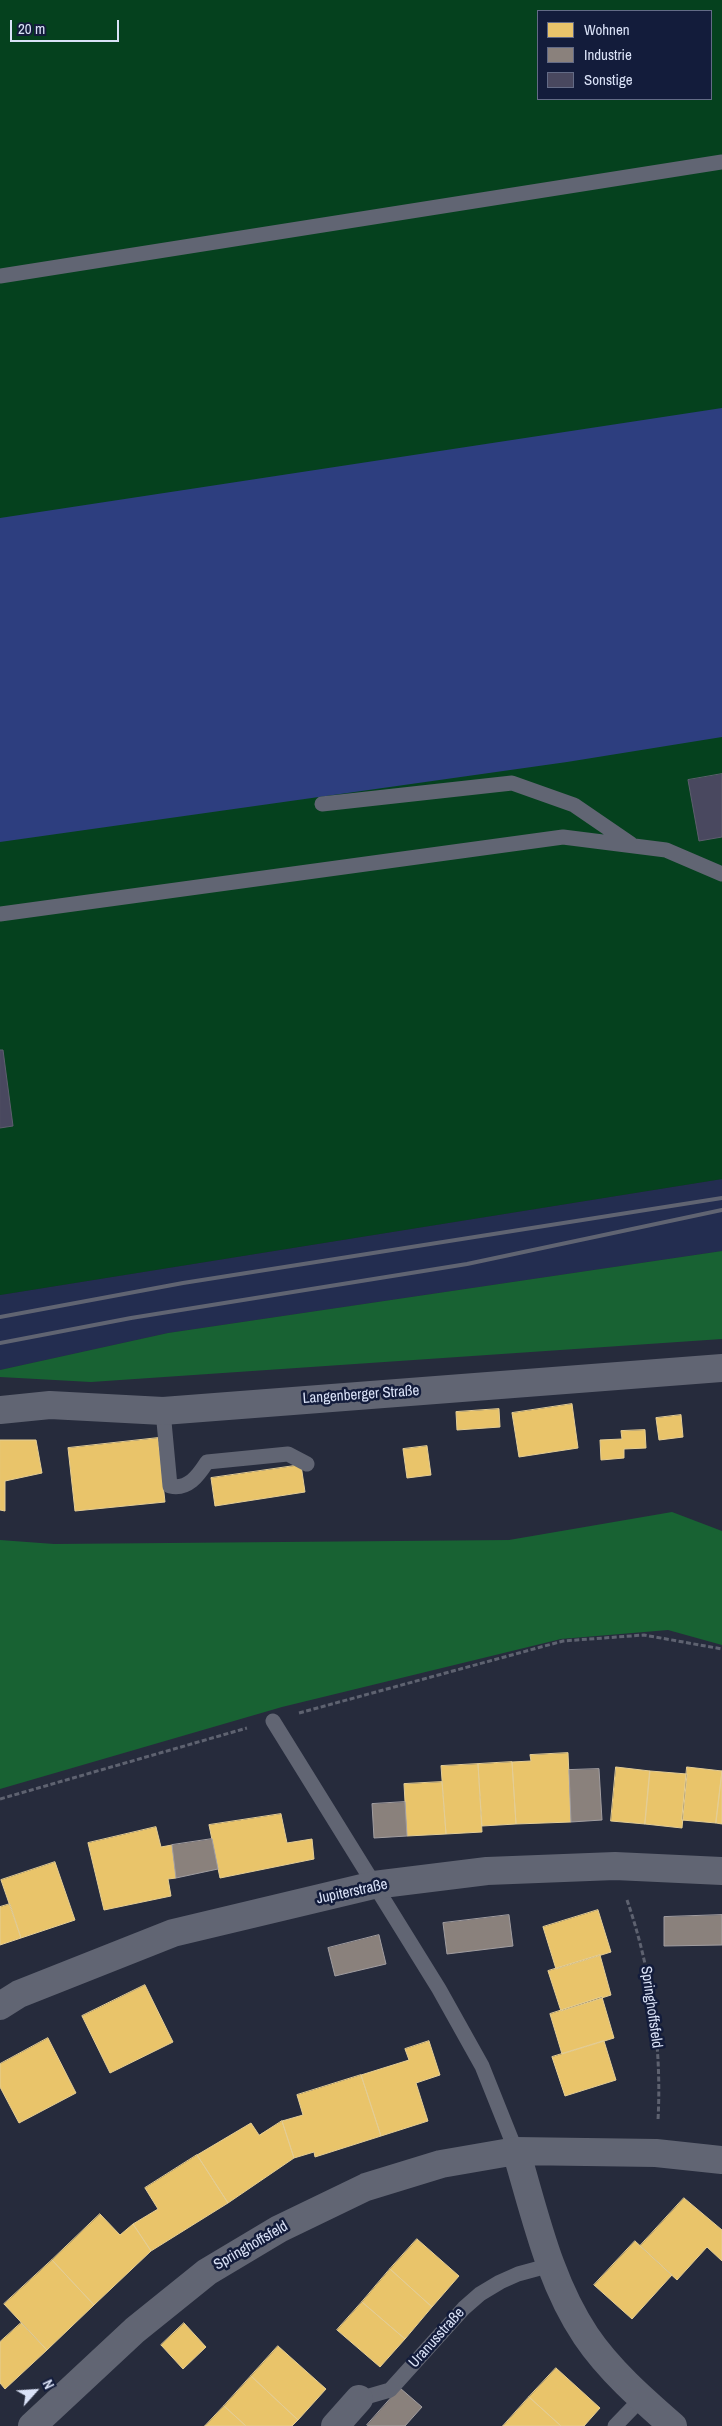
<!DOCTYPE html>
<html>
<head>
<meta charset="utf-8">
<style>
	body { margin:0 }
	#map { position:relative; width:722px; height:2426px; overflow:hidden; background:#262b3c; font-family:"Archivo Narrow",sans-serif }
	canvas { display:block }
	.legend { position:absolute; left:537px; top:10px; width:175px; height:90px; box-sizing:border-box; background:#131c3b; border:1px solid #636b86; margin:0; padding:6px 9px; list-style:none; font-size:15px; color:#dae2f7 }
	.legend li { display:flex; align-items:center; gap:10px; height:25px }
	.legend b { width:25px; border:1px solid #636b86 }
	.north { position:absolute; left:10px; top:2366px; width:50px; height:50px; -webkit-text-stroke:4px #131c3b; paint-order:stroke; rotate:64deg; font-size:14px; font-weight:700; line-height:20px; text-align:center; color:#dae2f7 }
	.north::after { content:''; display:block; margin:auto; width:18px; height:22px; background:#dae2f7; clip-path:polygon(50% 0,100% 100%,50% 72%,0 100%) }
	.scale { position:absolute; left:10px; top:20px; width:109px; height:22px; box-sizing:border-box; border:2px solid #dae2f7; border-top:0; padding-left:6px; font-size:15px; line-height:18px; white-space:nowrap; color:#dae2f7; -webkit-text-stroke:4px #131c3b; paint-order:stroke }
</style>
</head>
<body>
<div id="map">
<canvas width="722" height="2426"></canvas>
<ul class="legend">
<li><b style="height:14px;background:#e9c46a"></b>Wohnen</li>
<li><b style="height:14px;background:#8a817c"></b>Industrie</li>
<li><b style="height:14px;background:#49485f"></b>Sonstige</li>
</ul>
<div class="north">N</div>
<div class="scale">20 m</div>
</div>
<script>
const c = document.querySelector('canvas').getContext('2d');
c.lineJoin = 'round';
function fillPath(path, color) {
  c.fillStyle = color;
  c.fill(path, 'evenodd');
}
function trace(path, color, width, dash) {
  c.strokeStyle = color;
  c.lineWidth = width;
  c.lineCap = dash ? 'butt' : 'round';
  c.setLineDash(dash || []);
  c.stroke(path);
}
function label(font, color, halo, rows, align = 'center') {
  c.font = font + ' "Archivo Narrow",sans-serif';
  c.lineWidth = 5;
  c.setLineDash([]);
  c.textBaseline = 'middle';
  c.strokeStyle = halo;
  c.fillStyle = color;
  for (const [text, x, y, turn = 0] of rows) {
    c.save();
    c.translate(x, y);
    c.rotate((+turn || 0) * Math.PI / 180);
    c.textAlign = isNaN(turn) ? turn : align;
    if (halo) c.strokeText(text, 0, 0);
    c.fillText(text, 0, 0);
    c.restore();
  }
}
fillPath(new Path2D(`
	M722,1179V1251L168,1333L0,1370V1295Z`), '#232d50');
fillPath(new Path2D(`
	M0,0H722V1179L0,1295ZM538,11H711V99H538Z`), '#05411e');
fillPath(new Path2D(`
	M722,1251V1339L91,1382L0,1377V1370L168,1333Z
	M672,1512L722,1531V1645L668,1630L561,1639L282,1707L0,1789V1540L54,1544L509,1540Z`), '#186233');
fillPath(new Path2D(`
	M722,408V737L567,762L0,842V518Z`), '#2d3e7f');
const homes = new Path2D(`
	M572,1404L578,1448L519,1457L512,1413Z
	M499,1409L500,1427L457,1430L456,1412Z
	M681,1415L683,1437L659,1440L656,1418Z
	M645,1430L646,1448L624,1449V1458L601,1460L600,1440L622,1439L621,1431Z
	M158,1438L165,1502L75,1511L68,1448Z
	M0,1440H36L42,1473L5,1481V1511L0,1510Z
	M427,1446L431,1475L407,1478L403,1449Z
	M301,1465L305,1492L215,1506L211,1478Z
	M568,1753L571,1822L516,1824L512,1762L531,1761L530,1755Z
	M512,1762L516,1824L482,1826L478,1764Z
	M478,1764L482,1832L446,1834L441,1766Z
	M616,1767L650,1771L645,1824L611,1821Z
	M687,1767L722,1771L716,1823L682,1820Z
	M650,1771L687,1774L682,1828L645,1824Z
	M722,1771V1824L716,1823Z
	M442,1782L446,1834L407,1836L404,1784Z
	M281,1814L287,1843L312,1839L314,1859L220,1878L209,1825Z
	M156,1827L161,1847L172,1845L176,1878L168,1879L171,1896L104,1910L88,1843Z
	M55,1862L75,1920L21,1938L1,1880Z
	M10,1904L21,1938L0,1945V1907Z
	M598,1910L611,1952L556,1969L543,1927Z
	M600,1955L611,1995L561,2011L548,1971Z
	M145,1985L173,2042L110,2073L82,2016Z
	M602,1997L614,2038L562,2054L550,2014Z
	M48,2038L76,2093L19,2123L0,2087V2064Z
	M429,2041L440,2075L416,2083L428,2121L381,2136L361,2075L409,2060L405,2049Z
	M604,2041L616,2080L565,2096L552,2057Z
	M361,2075L381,2136L315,2157L314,2152L294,2158L282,2121L303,2115L297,2095Z
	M282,2121L294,2158L228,2203L197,2155L251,2123L259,2135Z
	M197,2155L228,2203L151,2251L133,2224L158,2209L145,2188Z
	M684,2198L722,2230V2261L707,2247L677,2280L640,2246Z
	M100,2214L120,2235L133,2224L151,2251L94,2305L52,2260Z
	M417,2239L459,2276L432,2307L390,2269Z
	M635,2241L672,2275L632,2319L594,2285Z
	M52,2260L94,2305L47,2350L4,2304Z
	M390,2269L432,2307L405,2339L362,2302Z
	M362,2302L405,2339L380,2367L337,2330Z
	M21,2323L47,2350L5,2389L0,2383V2342Z
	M184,2323L206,2347L183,2369L161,2345Z
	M278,2346L326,2389L298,2420L251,2376Z
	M556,2368L600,2408L584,2426H561L529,2397Z
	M251,2376L298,2420L292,2426H246L224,2406Z
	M529,2397L561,2426H503Z
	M224,2406L246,2426H205Z`);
fillPath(homes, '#e9c46a');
trace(homes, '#e4cd94', 1);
const industry = new Path2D(`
	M599,1769L602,1820L571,1822L569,1770Z
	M405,1802L407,1836L374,1838L372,1804Z
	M212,1839L218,1869L176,1878L172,1845Z
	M509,1915L513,1946L447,1954L443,1923Z
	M722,1915V1945L664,1946V1917Z
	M379,1935L386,1964L335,1976L328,1948Z
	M400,2388L422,2407L405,2426H369L367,2425Z`);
fillPath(industry, '#8a817c');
trace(industry, '#a29ea1', 1);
const building = new Path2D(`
	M722,774V837L699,841L688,780Z
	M0,1050H3L13,1126L0,1128Z`);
fillPath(building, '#49485f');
trace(building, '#5d5e6e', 1);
trace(new Path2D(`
	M299,1713L563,1641L644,1635L722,1649
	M0,1799L247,1728
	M627,1900C651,1969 662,2047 658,2120`), '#5e6270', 3, [5, 2.5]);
trace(new Path2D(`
	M0,276L722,162
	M322,804L512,783L574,805L631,844
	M0,914L563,837L666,850L722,874
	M163,1411L170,1486C188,1490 198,1476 207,1462L288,1454L307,1464
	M273,1721L439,1989L482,2066L516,2151
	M359,2399L390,2390L464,2308L480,2294L500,2282L518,2274L551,2265
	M615,2426L642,2398`), '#616573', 15);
trace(new Path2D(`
	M0,2006L19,1994L173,1933L374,1885L487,1871L615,1866L722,1871
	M516,2151C535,2214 549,2281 586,2336C609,2370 642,2399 673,2426
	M32,2426L135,2330L207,2272L279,2229L366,2187L441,2164L516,2151L656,2153L722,2160
	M335,2426L359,2399`), '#616573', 28);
trace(new Path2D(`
	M0,1410L50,1405L163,1411L722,1368`), '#616573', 28);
trace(new Path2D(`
	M0,1317L183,1283L722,1198
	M0,1343L131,1318L467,1264L722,1210`), '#606472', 4);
label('15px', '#dae2f7', '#131c3b', [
	["Langenberger Straße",361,1395,-4],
	["Jupiterstraße",352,1892,-12],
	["Springhoffsfeld",651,2007,82],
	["Springhoffsfeld",251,2246,-30],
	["Uranusstraße",437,2338,-48]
]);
</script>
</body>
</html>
